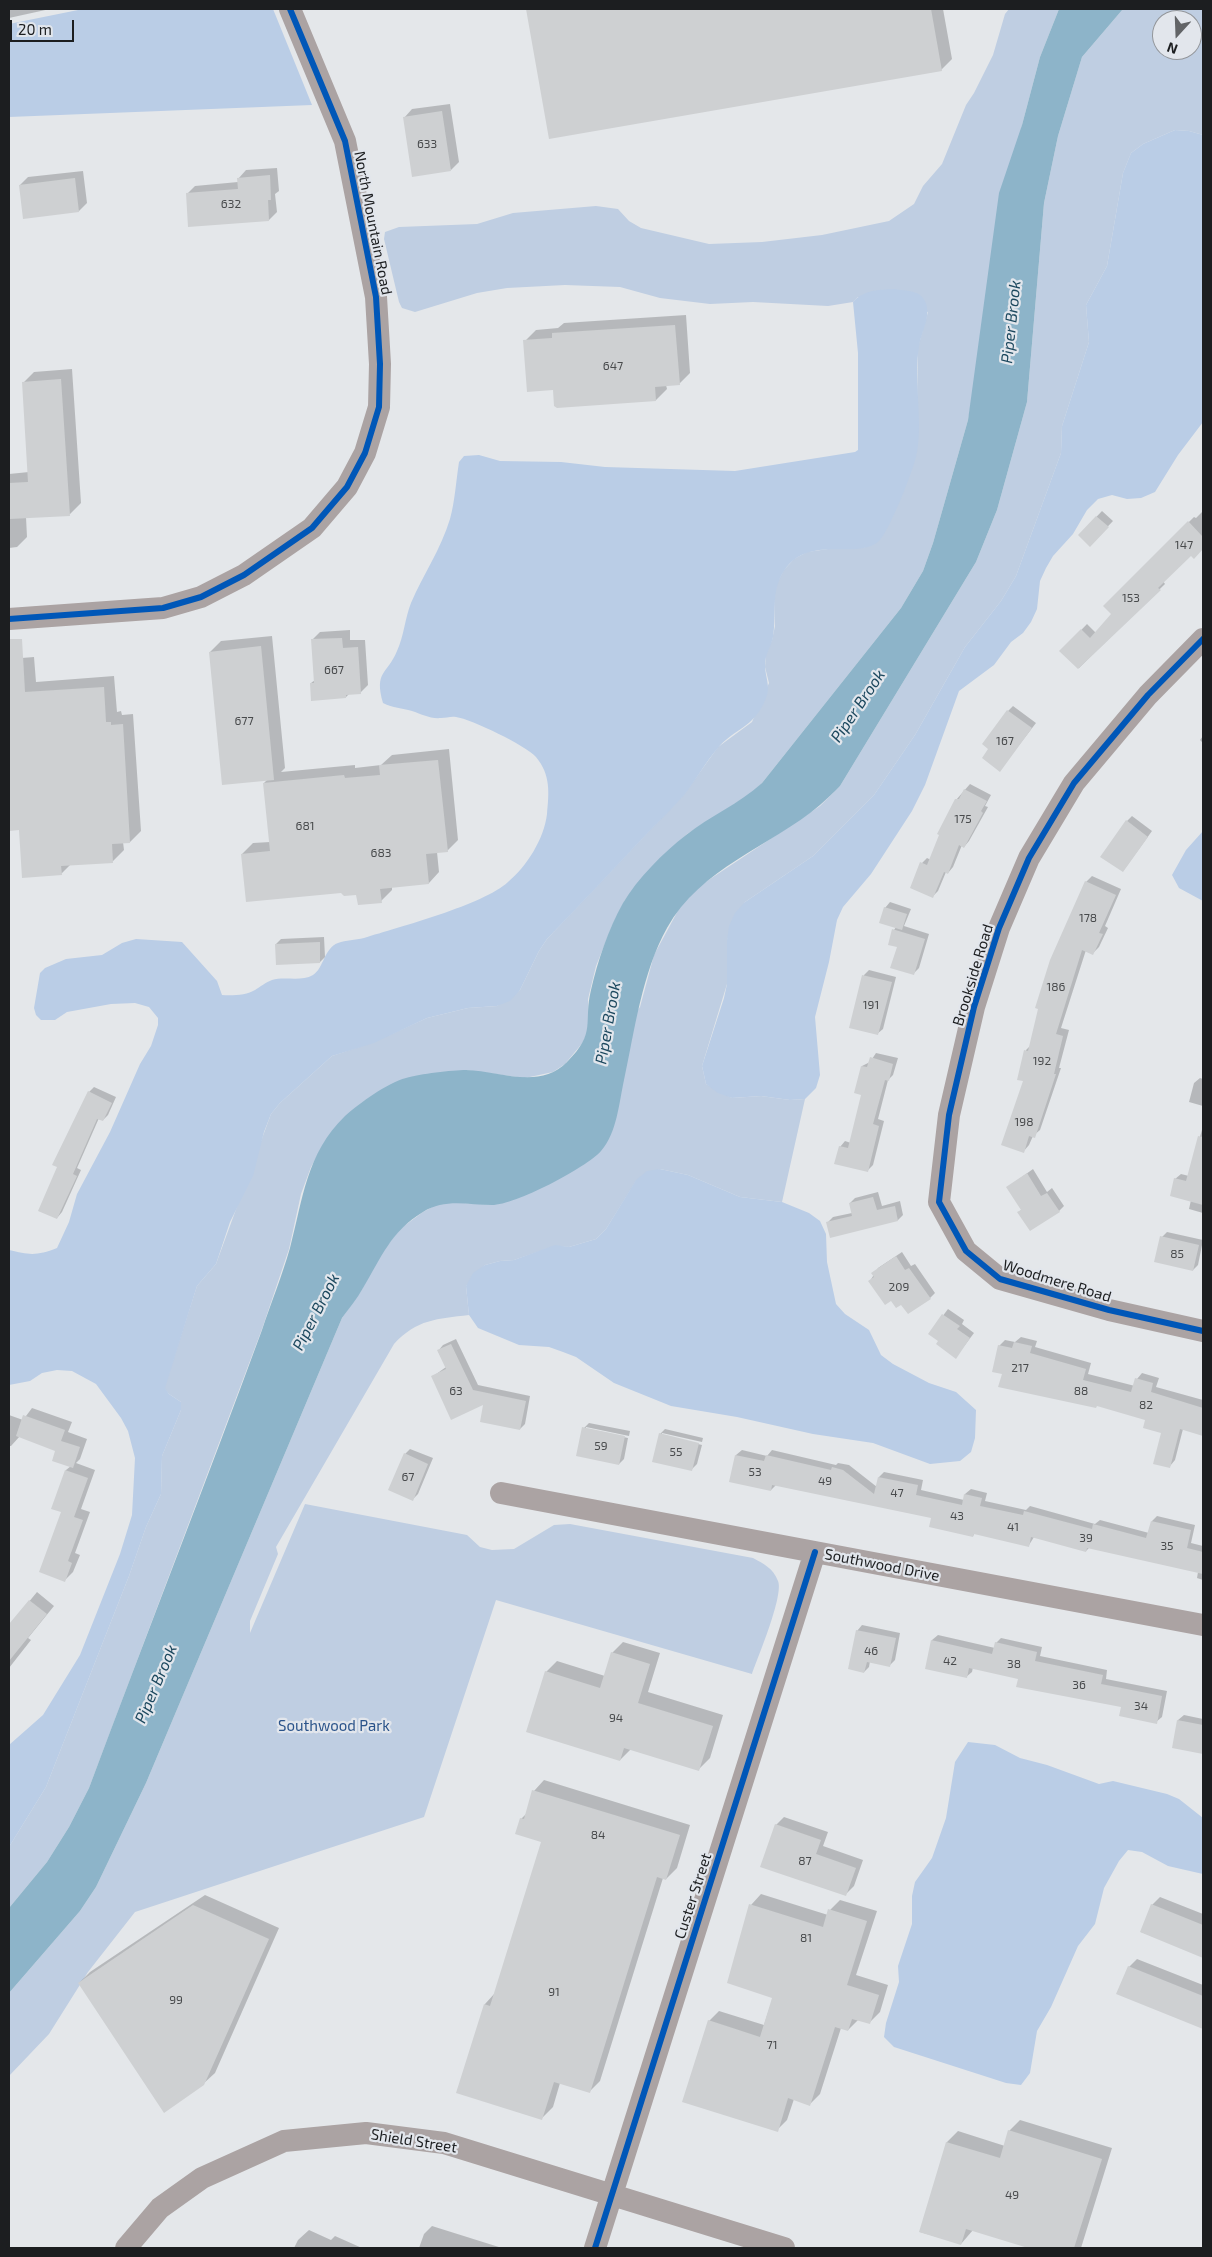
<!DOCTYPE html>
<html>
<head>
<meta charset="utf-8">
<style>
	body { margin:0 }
	#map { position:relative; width:1212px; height:2257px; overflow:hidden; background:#e4e7ea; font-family:"Exo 2",sans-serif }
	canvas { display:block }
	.frame { position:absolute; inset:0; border:10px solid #1c1e20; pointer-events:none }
	.north { position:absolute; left:1152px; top:10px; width:50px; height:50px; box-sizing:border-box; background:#e2e6ec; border:1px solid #93969a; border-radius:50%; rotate:200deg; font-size:14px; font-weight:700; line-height:20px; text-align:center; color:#1c1e20 }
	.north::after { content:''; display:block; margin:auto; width:18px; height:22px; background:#626467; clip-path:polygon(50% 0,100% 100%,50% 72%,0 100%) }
	.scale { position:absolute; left:10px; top:20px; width:64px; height:22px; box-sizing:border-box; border:2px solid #1c1e20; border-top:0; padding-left:6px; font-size:15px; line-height:18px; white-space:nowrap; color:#1c1e20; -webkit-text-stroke:4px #e2e6ec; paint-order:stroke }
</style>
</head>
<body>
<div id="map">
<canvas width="1212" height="2257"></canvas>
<div class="frame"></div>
<div class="north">N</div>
<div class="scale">20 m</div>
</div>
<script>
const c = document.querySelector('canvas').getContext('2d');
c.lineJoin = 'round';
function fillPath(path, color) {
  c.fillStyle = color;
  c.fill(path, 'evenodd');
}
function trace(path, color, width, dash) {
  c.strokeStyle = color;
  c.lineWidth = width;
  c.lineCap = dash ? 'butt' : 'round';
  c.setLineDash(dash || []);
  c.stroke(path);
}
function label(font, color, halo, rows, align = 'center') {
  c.font = font + ' "Exo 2",sans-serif';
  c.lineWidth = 4.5;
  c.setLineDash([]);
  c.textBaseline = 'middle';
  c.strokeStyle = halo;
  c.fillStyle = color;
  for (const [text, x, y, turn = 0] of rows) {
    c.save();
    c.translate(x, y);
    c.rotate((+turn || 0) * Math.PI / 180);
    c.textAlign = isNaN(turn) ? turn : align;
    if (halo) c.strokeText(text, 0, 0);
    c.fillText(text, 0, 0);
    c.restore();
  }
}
fillPath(new Path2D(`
	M1009,9H1059L1040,57L1022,125L968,420L933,543L923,571L901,608L762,783L752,793L687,834L655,864L625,900L612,926L596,966L588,999L589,1027L584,1041L565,1064L553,1072L525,1078L465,1070L379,1092L342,1120L324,1143L311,1167L301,1194L289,1249L262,1329L89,1788L69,1827L47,1862L9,1908V1847L46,1787L129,1576L146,1527L161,1494L162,1456L181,1410V1402L169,1394L164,1388L197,1286L216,1264L271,1114L280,1103L332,1056L374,1042L427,1018L468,1008L497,1006L520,990L539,951L547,939L685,793L718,747L752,722L769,683L765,667L766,653L772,640L775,626L774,597L777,583L784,570L794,559L807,552L835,548H864L918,443L917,400L918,347L928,312L858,297L853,302L828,306L753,302L710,304L660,298L620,287L565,285L507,288L477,293L415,312L402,308L399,302L384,239L385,232L399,227L477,224L513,213L596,206L618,209L629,221L641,228L709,244L762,242L822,235L889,221L914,204L923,186L942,164L966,105L974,93L993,55L1005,14Z
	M1123,9H1203V135L1189,131L1175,130L1143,144L1131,153L1123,173L1107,266L1086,305L1089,342L1062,426L1061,453L1016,576L1001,601L965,647L915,735L874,795L813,856L745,902L727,940V984L702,1066L706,1084L732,1098L761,1096L790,1100L805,1099L782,1202L740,1197L688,1175L660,1169L636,1181L606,1229L596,1239L569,1247L555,1246L514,1260L500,1261L485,1265L466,1286L469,1315C437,1319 417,1319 394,1344L276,1547L278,1554L250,1621V1633L305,1504L467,1535L480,1547L492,1550L514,1549L554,1525L570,1524L753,1558C764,1564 773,1568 778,1581C784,1595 758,1657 752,1674L496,1600L424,1817L135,1912L88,1972L49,2034L9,2076V1993L80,1911L96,1887L146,1783L342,1318L362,1289L382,1252L400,1229L423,1212L436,1205L450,1202L494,1205L640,1007L654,955L681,905L701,885L820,806L840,786L976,562L997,510L1027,402L1044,203L1058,136L1082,57ZM1162,20H1192V50H1162Z`), '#bfcee2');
fillPath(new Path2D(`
	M83,9H273L312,105L9,117V24Z
	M1175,130L1189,131L1203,135V422L1178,455L1155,492L1141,498L1127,499L1112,495L1098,499L1087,510L1073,534L1053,556L1046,568L1040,581L1037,609L1031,622L1023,633L1011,642L994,665L959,691L925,785L912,811L871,874L843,907L837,920L829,962L815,1017L820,1075L816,1088L805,1099L790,1100L761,1096L732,1098L718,1093L706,1084L702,1066L724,998L727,984V940L729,926L735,913L745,902L813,856L874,795L915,735L965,647L1001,601L1016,576L1061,453L1062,426L1089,342L1086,305L1107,266L1123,173L1131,153L1143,144Z
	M895,289C904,291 918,290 923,298C934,313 921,331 919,347C913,381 924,425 916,457C912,473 889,533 878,542C855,560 808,534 784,571C770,592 777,614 773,637C771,647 765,654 765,665C765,677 771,686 766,698C754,729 734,728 717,749C705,763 696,780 685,794C671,810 655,825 641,840C610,873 579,906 547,939L539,951L520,990L510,1001L497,1006L468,1008L427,1018L374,1043L332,1056L280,1103L271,1114L264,1132L253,1176L230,1222L216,1264L197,1286L165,1388L169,1394L181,1402V1410L162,1456L161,1494L146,1527L129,1576L46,1787L9,1847V1745L43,1715L80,1655L120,1554L132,1515L135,1458L128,1431L121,1418L96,1384L72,1371L57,1370L42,1373L30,1381L9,1385V1250C29,1255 37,1256 57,1248L69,1222L77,1194L110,1132L140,1064L151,1046L158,1025V1018L149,1007L135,1003L111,1004L67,1012L55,1020H41L36,1015L34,1008L40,973L45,968L66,959L102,955L122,943L136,939L182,942L217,981L222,995C232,996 247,995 255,990C260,987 266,982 272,980C284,976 301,982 313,975C324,968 324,948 338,943C346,940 355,940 364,938C399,927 483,905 508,882C527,866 544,839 547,814C549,793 551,775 536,757C527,746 471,719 456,717C451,716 446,718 441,718C430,719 421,714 412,711C402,708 393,708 383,703C374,671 387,675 397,651C404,636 405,618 411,603C423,575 441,549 450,519C455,501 456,481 459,462L464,456L479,455L500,461L561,462L605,467L735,471L855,452L858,450V353L853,302C865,289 879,290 895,289Z
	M1203,831V901L1179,888L1172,875L1186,850Z
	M660,1169L688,1175L740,1197L782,1202L809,1213L820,1221L826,1234L827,1262L836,1304L845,1314L869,1330L881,1355L893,1364L929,1383L956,1392L976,1410L975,1438L971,1452L960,1461L930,1464L873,1443L813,1434L737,1417L671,1406L614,1383L576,1357L563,1352L549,1347L519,1345L478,1328L469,1315L466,1286L473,1273L485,1265L500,1261L514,1260L555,1245L569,1247L596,1239L606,1229L636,1180L647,1171Z
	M968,1742L995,1745L1020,1758L1047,1765L1099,1784L1113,1781L1167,1794L1179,1799L1203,1818V1874L1168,1866L1142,1852L1128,1850L1119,1861L1104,1888L1095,1924L1078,1946L1051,2007L1037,2031L1030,2073L1021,2085L1006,2083L894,2047L884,2037L886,2023L899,1982L898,1966L912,1924V1896L915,1882L932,1858L946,1818L955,1762Z`), '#bacde6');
fillPath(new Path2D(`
	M1059,9H1123L1082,57L1058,136L1044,203L1027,402L997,510L976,562L840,786C834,792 827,799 820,805C770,847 700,868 667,928C642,973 635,1029 624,1080C619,1103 617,1133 601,1151C586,1168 515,1205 492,1205C468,1205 445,1198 423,1212C391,1231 381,1258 363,1288C357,1299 349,1308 342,1318L146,1783L96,1887L80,1911L9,1993V1908L47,1862L69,1827L89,1788C146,1635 206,1483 262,1330C271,1303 282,1276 290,1248C303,1199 306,1154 345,1116C360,1103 387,1083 406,1078C420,1074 452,1070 466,1070C499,1071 540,1090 567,1062C597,1032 583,1023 591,990C598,960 608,930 623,903C638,878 663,853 686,835C710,816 739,804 762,783L901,608L923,571L933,543L968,420L999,193L1022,125L1040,57Z`), '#8db4c9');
fillPath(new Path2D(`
	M9,9H50L9,18Z
	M527,9H943L952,59L941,70L550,137Z
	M450,104L459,162L451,170L404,118L412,109Z
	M277,168L279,191L275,194L277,212L269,220L187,194L195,186L238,182V179L246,170Z
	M83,171L87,203L79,211L20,185L28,177Z
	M686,315L690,373L679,384L666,385L667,389L656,400L554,389L525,341L536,330L558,328L564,323Z
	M72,369L81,503L70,514L26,517L27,537L17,547L9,548V474L29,472L23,383L34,372Z
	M1102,511L1113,521L1090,545L1079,535Z
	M1203,511V548L1194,557L1191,554L1163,581L1165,584L1079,668L1061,651L1087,624L1096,633L1113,614L1104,606L1194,517L1196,518Z
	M350,630V640H365L368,685L360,693L349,694L346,697L311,683L315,680L312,640L320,632Z
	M272,636L285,768L281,772L355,765V768L381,765L392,755L449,749L458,840L447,851L437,852L439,872L429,883L392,887V890L381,901L358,893L342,892L242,854L253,843L270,842L264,783L268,779L210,652L221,641Z
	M34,657L36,682L114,676L117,712L121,711L122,715L133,714L141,831L130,842H123L124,850L113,861L71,864L61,874L20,829H9V659Z
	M1013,706L1036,723L1000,770L1008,711Z
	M1203,736V743L1200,740Z
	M970,784L991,795L985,806L988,807L969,841L964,847L962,845L953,867L948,873L946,872L938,891L933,896L922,863L927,858L931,860L956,800Z
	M1132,816L1152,831L1123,871L1127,821Z
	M1092,876L1121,889L1105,926L1108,928L1099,947L1093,953L1086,950L1061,1028L1069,1030L1059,1068H1061L1040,1130L1033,1136L1029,1145L1023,1152L1026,1050L1031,1045L1086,882Z
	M890,902L911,909L904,926L929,934L919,968L913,974L894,930L896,927L885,908Z
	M324,937L325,957L320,962L276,944L281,939Z
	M869,970L896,977L883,1029L877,1034L850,1027L864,975Z
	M876,1053L898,1058L893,1075L888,1080L878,1119L884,1121L873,1165L868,1170L840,1147L845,1141L851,1143L863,1094L862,1066L870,1062Z
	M1200,1078L1203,1079V1106L1189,1102L1194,1083Z
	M94,1087L116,1097L108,1115L103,1120L99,1118L77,1168L81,1170L62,1212L57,1218L89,1092Z
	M1203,1126V1213L1189,1209L1191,1200L1175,1179L1181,1174L1189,1176Z
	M1033,1169L1047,1192L1052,1188L1064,1206L1059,1211L1019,1212L1022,1209L1008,1187Z
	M878,1192L882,1206L900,1201L903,1215L898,1220L828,1222L833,1217L852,1213L850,1203L855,1198Z
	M1167,1232L1203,1240L1198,1265L1193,1270L1162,1237Z
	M902,1252L911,1266L915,1264L935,1293L930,1298L902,1303L870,1281L878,1268Z
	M948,1309L964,1320L962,1324L974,1333L956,1357L940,1340L930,1333Z
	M1021,1337L1037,1341L1035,1347L1091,1363L1088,1374L1135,1386L1137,1379L1142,1373L1159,1378L1156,1387L1203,1400V1434L1183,1429L1175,1460L1170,1466L1163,1432L1147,1419L1003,1373L999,1346L1005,1340L1015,1342Z
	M456,1339L478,1385L530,1396L525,1424L520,1429L485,1402L432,1377L446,1367L438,1351L443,1345Z
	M32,1408L72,1422L68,1432L87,1439L80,1459L76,1463L95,1470L81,1509L90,1512L75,1553L80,1555L73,1572L65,1580L63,1512L53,1508L66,1470L71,1466L57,1450L20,1436L11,1446H9V1415L23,1420Z
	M589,1423L630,1431L629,1436L586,1427V1429L628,1438L624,1459L619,1464L584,1428Z
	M665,1429L703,1438L702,1442L662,1433V1435L702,1445L697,1464L692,1469L660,1434Z
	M410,1449L433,1458L418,1494L413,1499L405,1454Z
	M742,1450L767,1456L772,1450L836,1465L838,1463L849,1465L877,1487L879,1477L884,1472L923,1480L921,1490L964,1500L965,1494L971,1489L987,1493L985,1501L1026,1510L1030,1506L1095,1524L1100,1520L1149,1533L1152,1521L1157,1516L1195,1525L1191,1543L1203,1546V1580L1197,1578L1198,1572L1090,1547L1086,1551L1034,1537L1029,1545L975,1533L973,1536L933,1517L776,1485L771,1490L731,1481L736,1455Z
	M37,1592L54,1606L28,1638L31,1640L9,1668V1626Z
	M862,1625L900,1633L895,1660L890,1665L870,1661L869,1667L864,1672L857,1631Z
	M938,1635L995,1648L996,1643L1001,1638L1042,1647L1040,1656L1107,1670L1106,1679L1167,1691L1162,1717L1156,1722L1123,1706L1019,1678L973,1667L972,1672L966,1677L926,1668L932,1640Z
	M623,1642L660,1653L648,1692L723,1715L710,1758L699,1769L631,1749L620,1760L546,1672L557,1661L605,1676L612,1653Z
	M1184,1715L1203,1719V1752L1173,1747L1178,1720Z
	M544,1780L690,1825L677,1868L666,1879L663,1878L600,2081L589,2092L560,2083L553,2107L542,2118L457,2092L485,2004L495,1993L543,1841L521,1819L527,1813L534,1791Z
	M784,1817L828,1832L823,1846L863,1860L854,1886L846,1894L776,1825Z
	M761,1894L828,1915L830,1910L840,1900L877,1911L856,1975L888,1985L880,2012L870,2022L859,2019L848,2030L841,2028L820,2094L810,2104L794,2099L787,2120L777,2130L709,2021L719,2011L764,2025L773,1997L751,1905Z
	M205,1895L279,1928L215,2073L203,2084L79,1983L90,1972Z
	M1160,1897L1203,1914V1956L1141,1932L1152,1905Z
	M1137,1959L1203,1985V2027L1118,1993L1129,1967Z
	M1020,2120L1112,2148L1081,2248H1032L973,2230L961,2244L920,2232L947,2142L958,2131L1005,2146L1009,2131Z
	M432,2226L502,2248H419L424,2234Z
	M309,2230L331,2240L335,2236L362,2248H294L298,2240Z`), '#0003');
fillPath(new Path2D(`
	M526,9H931L942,71L549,139Z
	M442,111L451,171L412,177L403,117Z
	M270,175L271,200H268L269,221L188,227L186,193L238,189L237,178Z
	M75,178L79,212L23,219L19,185Z
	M675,325L680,385L655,387L656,401L557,408L554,406L553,390L527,392L523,340L552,338V333Z
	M61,379L70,516L9,519V483L28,482L22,382Z
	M1096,516L1109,527L1090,547L1078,535Z
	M1188,521L1203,537V549L1194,559L1191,556L1158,588L1161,590L1078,669L1059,651L1081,629L1090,638L1111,614L1103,606Z
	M342,638L343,648L358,647L361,694L346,695V698L311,701L310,683H314L311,639Z
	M9,639H22L25,692L104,687L106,722H111V725L123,724L130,843L112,844L113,863L61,866L62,875L22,878L19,830L9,831Z
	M261,646L274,780L222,785L209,652Z
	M1007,710L1032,728L1000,772L982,758L988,749L982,744Z
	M438,760L448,852L426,854L429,884L380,889L382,903L358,905L356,895L344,896L341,893L246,902L241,854L270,851L263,783L344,775L345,778L380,775L379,765Z
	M964,789L987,801L981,811L983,813L964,848L959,845L948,874L944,872L933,898L910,888L920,862L927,865L939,835L937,834L955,799H959Z
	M1126,820L1148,837L1123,872L1100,857Z
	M1085,881L1116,895L1099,933L1103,934L1093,955L1082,950L1056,1034L1063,1036L1054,1074H1056L1035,1138L1029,1136L1024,1153L1001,1145L1023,1081L1017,1080L1024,1050L1028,1051L1038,1009L1035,1008L1050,960Z
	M884,907L907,914L902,930L879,923Z
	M892,929L925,939L914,975L890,968L897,947L888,945Z
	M320,942V963L276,965L275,944Z
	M862,975L892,982L878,1035L849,1028Z
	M870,1057L893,1064L889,1081L885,1080L873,1124L879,1126L868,1172L834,1164L839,1146L848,1148L861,1095L854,1093L861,1066L867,1067Z
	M88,1091L112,1103L103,1121L97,1119L73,1174L77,1176L57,1219L38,1211L57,1167L52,1165Z
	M1198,1136L1203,1137V1205L1170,1196L1174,1178L1186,1181Z
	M1027,1173L1041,1196L1047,1193L1060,1212L1030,1231L1017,1212L1021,1210L1006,1187Z
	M873,1197L877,1210L895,1206L898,1221L830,1238L826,1222L852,1216L849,1203Z
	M1160,1236L1199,1245L1193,1271L1154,1262Z
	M896,1256L905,1270L909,1268L931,1299L908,1314L901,1305L896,1308L891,1301L885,1305L868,1281L874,1277L871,1273Z
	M942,1314L960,1326L957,1329L970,1338L956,1359L936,1344L938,1341L928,1334Z
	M1014,1342L1032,1346L1030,1353L1086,1369L1083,1380L1131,1392L1135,1378L1153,1383L1151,1392L1203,1408V1436L1180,1429L1170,1468L1153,1464L1161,1433L1143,1428L1145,1420L1097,1406L1096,1408L998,1387L1002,1374L992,1372L998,1345L1012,1348Z
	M451,1344L473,1390L526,1401L520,1430L480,1422L483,1405L451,1420L431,1376L446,1369L437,1350Z
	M23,1415L65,1430L61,1441L80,1447L73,1468L52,1461L55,1451L16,1436Z
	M582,1427L625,1436L619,1465L576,1456Z
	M659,1433L699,1443L692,1471L652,1462Z
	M404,1453L428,1464L413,1501L388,1490Z
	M735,1455L764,1461L766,1455L831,1470L832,1467L843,1470L874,1494L878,1477L918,1485L916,1495L962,1505L964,1494L982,1498L980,1506L1023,1515L1024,1511L1092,1529L1093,1524L1146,1538L1151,1521L1191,1530L1187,1548L1203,1552V1574L1087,1548L1086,1552L1031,1537L1029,1547L974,1534L973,1537L929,1527L931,1518L772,1485L771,1491L729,1482Z
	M65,1470L88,1478L74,1517L83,1520L68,1561L72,1563L65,1582L39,1572L61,1512L51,1509Z
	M29,1600L47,1614L9,1661V1624Z
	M856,1630L896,1638L890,1667L867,1662L864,1673L848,1669Z
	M931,1640L992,1654L995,1642L1037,1652L1035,1661L1103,1675L1101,1684L1162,1696L1157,1724L1119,1716L1121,1707L1016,1687L1018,1679L969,1668L967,1678L925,1669Z
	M611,1652L650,1664L638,1703L713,1726L699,1771L624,1748L620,1761L526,1732L545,1671L600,1688Z
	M1177,1720L1203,1725V1754L1172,1748Z
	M532,1790L680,1835L666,1880L657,1877L590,2093L554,2082L542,2120L456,2093L484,2004L490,2006L541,1842L515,1834L520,1818L524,1819Z
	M775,1824L821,1840L816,1854L856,1868L846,1896L760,1867Z
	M749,1904L823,1927L828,1909L867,1921L847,1985L879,1995L870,2024L852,2019L848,2031L835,2027L810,2106L788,2098L778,2132L682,2102L708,2020L760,2037L772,1998L727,1983Z
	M1151,1904L1203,1925V1958L1140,1932Z
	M193,1905L269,1939L204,2085L164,2113L78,1983Z
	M1128,1966L1203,1996V2029L1116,1994Z
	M1008,2130L1102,2159L1074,2248H1028L966,2229L961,2245L919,2232L946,2142L1000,2158Z`), '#ced0d2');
trace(new Path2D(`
	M9,619L163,608L201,597L244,575L312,528L347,487L365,453L379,407L380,364L376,297L345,141L290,9
	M1203,639L1148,695L1074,783L1029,858L999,928L974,1007L949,1115L939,1202L966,1251L1000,1279L1109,1310L1203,1331
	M501,1493L1203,1625
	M126,2248L160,2208L202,2178L284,2141L366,2133L444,2143L784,2248
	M595,2248L815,1552`), '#aba3a3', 22);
trace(new Path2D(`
	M9,619L163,608L201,597L244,575L312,528L347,487L365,453L379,407L380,364L376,297L345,141L290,9
	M1203,639L1148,695L1074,783L1029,858L999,928L974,1007L949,1115L939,1202L966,1251L1000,1279L1109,1310L1203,1331
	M595,2248L815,1552`), '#0057b8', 6);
label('12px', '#484a4c', null, [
	["633",427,144],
	["632",231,204],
	["647",613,366],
	["147",1184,545],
	["153",1131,598],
	["667",334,670],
	["677",244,721],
	["167",1005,741],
	["175",963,819],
	["681",305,826],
	["683",381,853],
	["178",1088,918],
	["186",1056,987],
	["191",871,1005],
	["192",1042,1061],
	["198",1024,1122],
	["85",1177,1254],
	["209",899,1287],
	["217",1020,1368],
	["63",456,1391],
	["88",1081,1391],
	["82",1146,1405],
	["59",601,1446],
	["55",676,1452],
	["53",755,1472],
	["67",408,1477],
	["49",825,1481],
	["47",897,1493],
	["43",957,1516],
	["41",1013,1527],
	["39",1086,1538],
	["35",1167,1546],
	["46",871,1651],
	["42",950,1661],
	["38",1014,1664],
	["36",1079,1685],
	["34",1141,1706],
	["94",616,1718],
	["84",598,1835],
	["87",805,1861],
	["81",806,1938],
	["91",554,1992],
	["99",176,2000],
	["71",772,2045],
	["49",1012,2195]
]);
label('15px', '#1c1e20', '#e2e6ec', [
	["North Mountain Road",373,223,79],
	["Brookside Road",973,975,-73],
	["Woodmere Road",1057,1281,17],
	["Southwood Drive",882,1565,11],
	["Custer Street",693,1896,-72],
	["Shield Street",414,2141,9]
]);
label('15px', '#2a538a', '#e2e6ec', [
	["Southwood Park",334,1726]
]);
label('italic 16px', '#1c485e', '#e2e6ec', [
	["Piper Brook",1011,322,-84],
	["Piper Brook",858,706,-56],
	["Piper Brook",608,1023,-80],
	["Piper Brook",316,1312,-63],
	["Piper Brook",156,1684,-67]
]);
</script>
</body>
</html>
